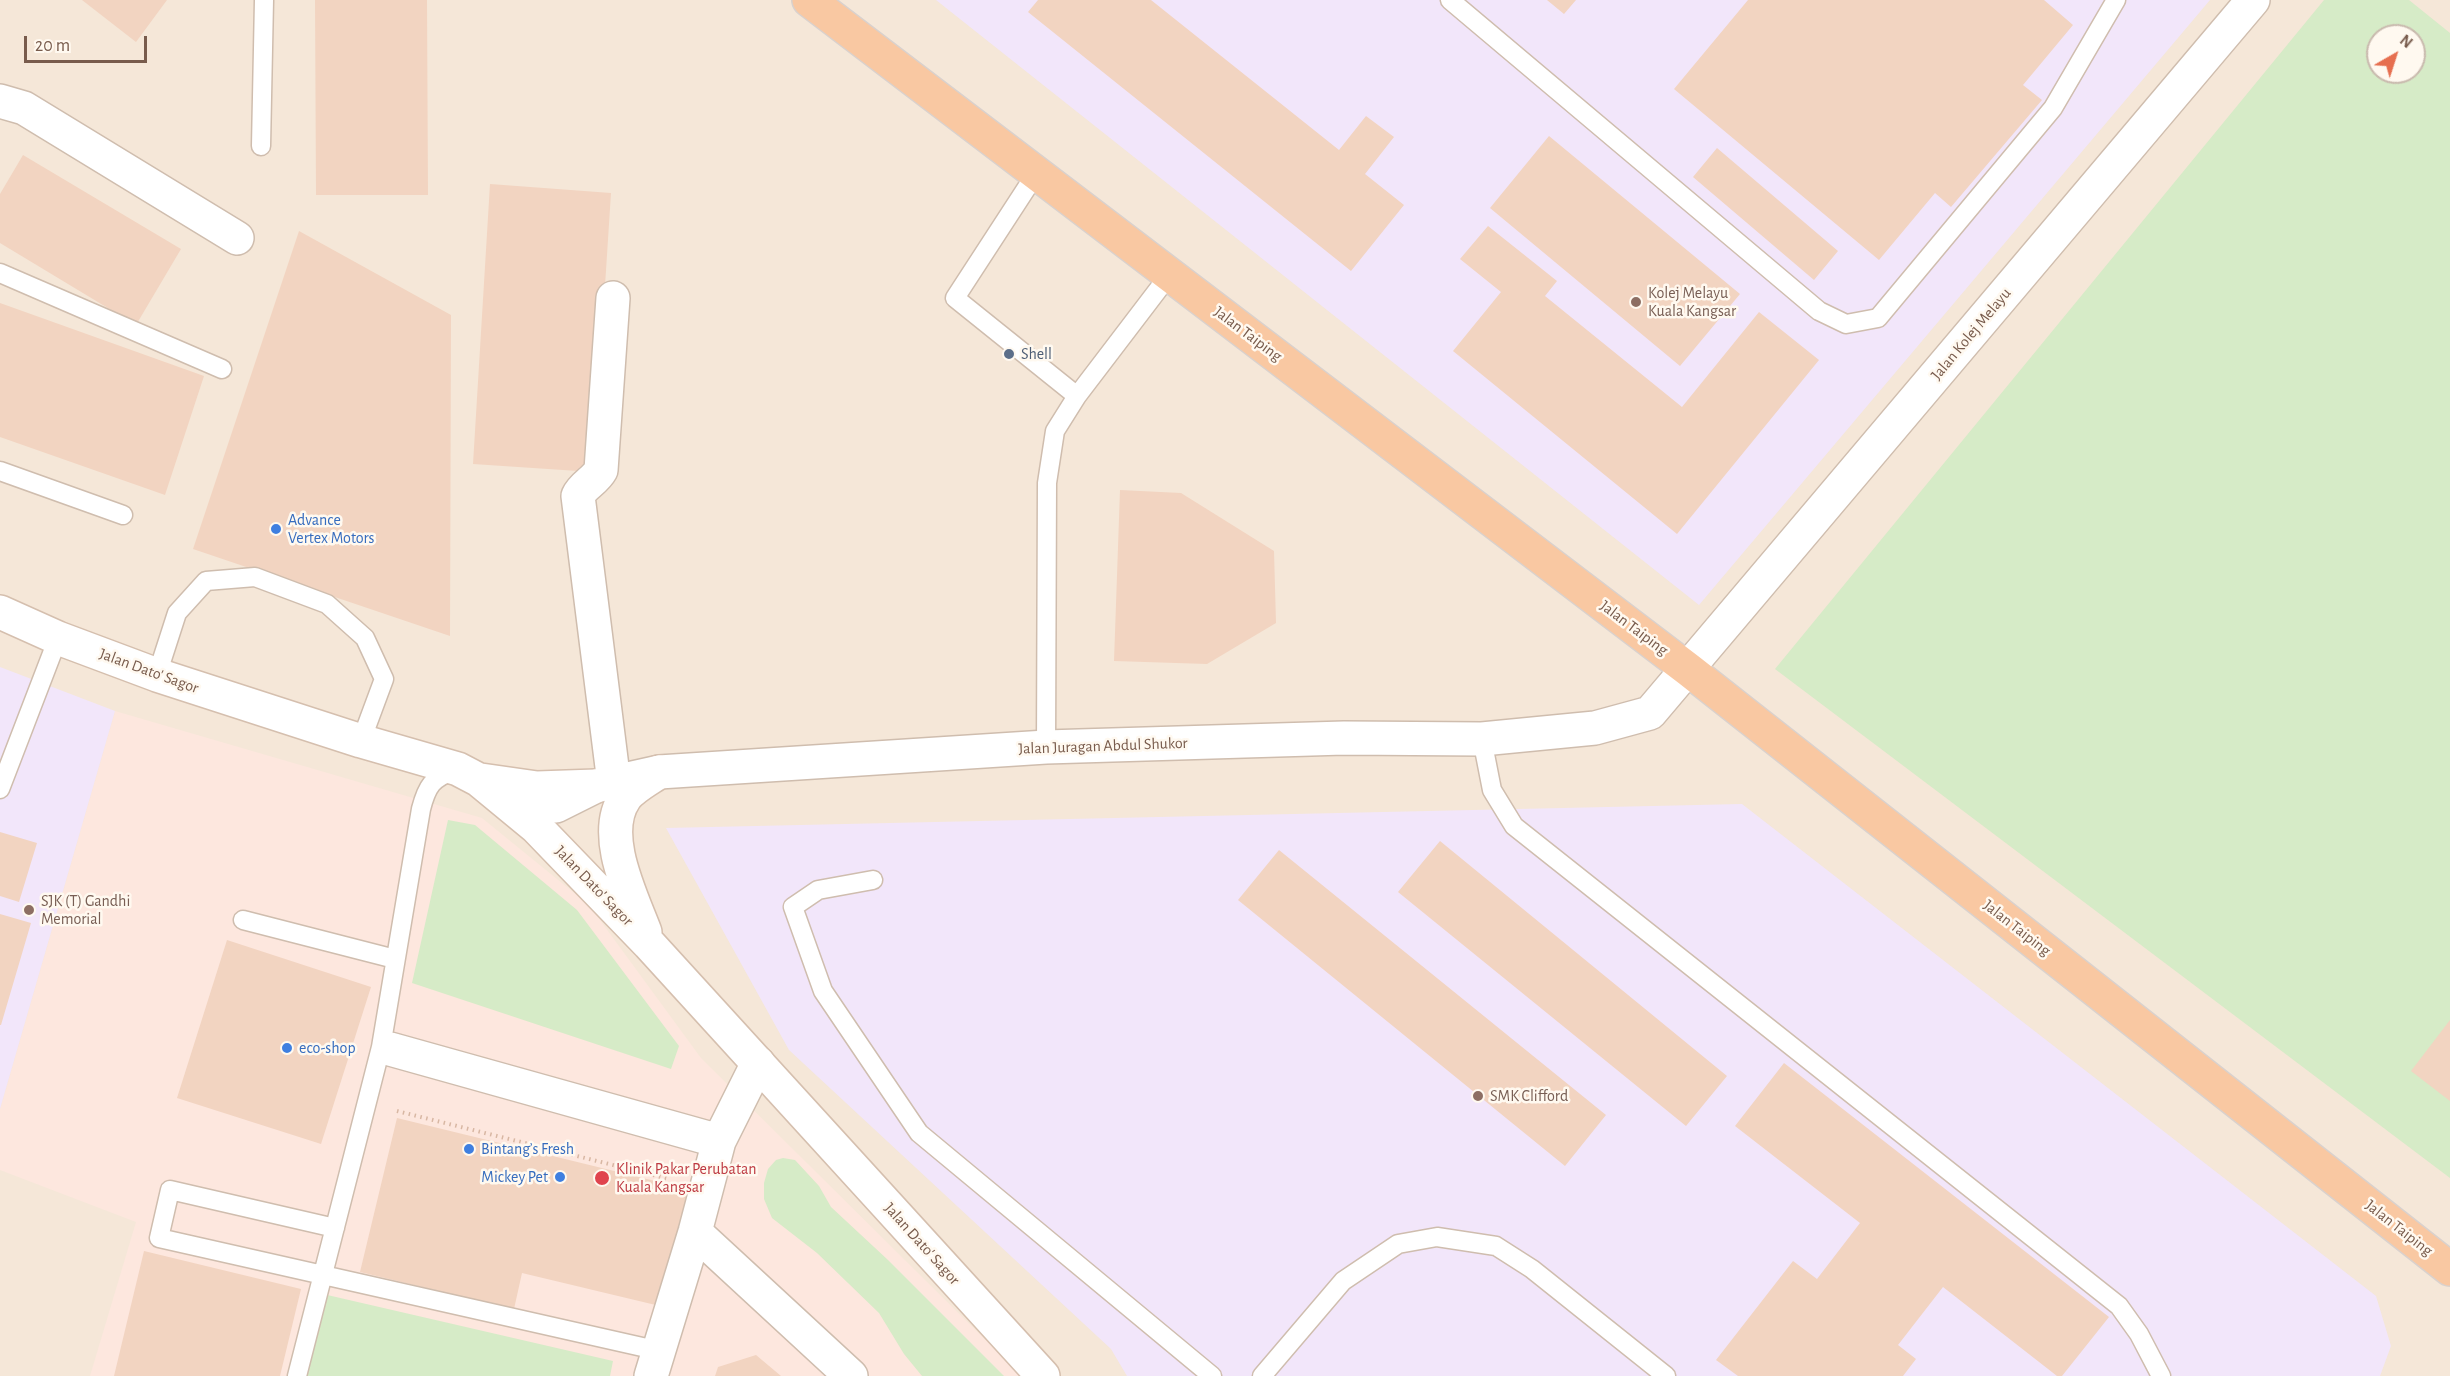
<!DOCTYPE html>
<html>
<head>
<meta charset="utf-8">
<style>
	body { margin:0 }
	#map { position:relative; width:2450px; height:1376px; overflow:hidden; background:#fdf5ea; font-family:"Alegreya Sans",sans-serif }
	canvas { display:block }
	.north { position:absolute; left:2366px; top:24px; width:60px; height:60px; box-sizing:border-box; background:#fff9f0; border:2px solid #c9baae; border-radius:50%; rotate:39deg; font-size:16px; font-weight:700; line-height:24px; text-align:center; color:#785b4c }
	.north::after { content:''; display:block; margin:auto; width:21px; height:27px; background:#e66f4f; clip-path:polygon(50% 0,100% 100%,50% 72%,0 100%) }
	.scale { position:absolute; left:24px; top:36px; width:123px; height:27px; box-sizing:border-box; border:3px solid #785b4c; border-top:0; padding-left:8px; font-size:18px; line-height:21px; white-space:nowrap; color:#785b4c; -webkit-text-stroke:4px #fff9f0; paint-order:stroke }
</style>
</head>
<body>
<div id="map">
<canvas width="2450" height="1376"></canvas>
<div class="north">N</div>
<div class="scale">20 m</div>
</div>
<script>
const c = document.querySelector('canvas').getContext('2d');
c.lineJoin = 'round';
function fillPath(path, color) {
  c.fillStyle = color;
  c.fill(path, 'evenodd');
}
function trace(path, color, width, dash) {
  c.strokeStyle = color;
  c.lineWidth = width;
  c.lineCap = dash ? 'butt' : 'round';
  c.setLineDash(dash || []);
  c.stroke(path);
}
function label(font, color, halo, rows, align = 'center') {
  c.font = font + ' "Alegreya Sans",sans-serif';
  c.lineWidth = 5;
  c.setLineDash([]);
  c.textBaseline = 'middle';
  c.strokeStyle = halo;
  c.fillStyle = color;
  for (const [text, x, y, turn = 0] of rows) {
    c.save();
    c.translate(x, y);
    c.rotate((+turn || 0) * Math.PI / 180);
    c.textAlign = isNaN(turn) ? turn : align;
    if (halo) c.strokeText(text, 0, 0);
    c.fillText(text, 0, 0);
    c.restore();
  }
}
fillPath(new Path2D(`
	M0,0H2450V1376H0ZM2378,36H2414V72H2378Z`), '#f5e7d8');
fillPath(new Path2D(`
	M115,711L482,818L589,905L701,1058L1022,1376H90L136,1222L0,1170V1109Z`), '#fde7de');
fillPath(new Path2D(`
	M936,0H2210L1699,605Z
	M0,667L115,711L0,1109Z
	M1742,804L2376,1296L2391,1346L2380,1376H1127L1111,1349L789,1050L666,828Z`), '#f2e6fa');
fillPath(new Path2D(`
	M2324,0H2409L2450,33V1178L1775,669ZM2378,36H2414V72H2378Z
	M448,820L475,825L577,910L679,1046L671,1069L412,983Z
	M783,1158L795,1160L819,1186L831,1207L888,1260L1004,1376H922L904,1354L879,1313L817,1253L772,1218L764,1199V1183L768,1169L776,1160Z
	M323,1294L613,1361L610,1376H305Z`), '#d6ebc7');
fillPath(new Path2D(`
	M82,0H167L136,42Z
	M315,0H427L428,195H316Z
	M1038,0H1151L1339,150L1366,116L1394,137L1365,174L1404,205L1351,271L1028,12Z
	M1547,0H1576L1564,14Z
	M1748,0H2044L2073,25L2023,85L2042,100L1951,207L1935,193L1879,260L1674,89Z
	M1549,136L1740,294L1680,366L1490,208Z
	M1717,148L1838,251L1814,280L1693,177Z
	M23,155L181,249L136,325L0,243V194Z
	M490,184L611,193L593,472L473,464Z
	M1488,226L1557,281L1545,296L1682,407L1759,312L1819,360L1677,534L1453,351L1501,292L1460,259Z
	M299,231L451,315L450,636L193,549Z
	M0,303L204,376L165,495L0,437Z
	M1120,490L1181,493L1274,551L1276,623L1207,664L1114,661Z
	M0,832L37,843L19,902L0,896Z
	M1440,841L1727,1076L1686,1126L1398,892Z
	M1279,850L1606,1115L1565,1166L1238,900Z
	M0,914L31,923L1,1025H0Z
	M227,940L371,987L321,1144L177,1098Z
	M2450,1020V1101L2411,1071Z
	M1784,1063L2109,1317L2062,1376H2057L1943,1287L1898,1345L1916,1359L1903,1376H1738L1716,1360L1793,1261L1817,1279L1860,1223L1735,1126Z
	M397,1118L692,1190L664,1307L522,1273L514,1309L360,1272Z
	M144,1251L301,1289L280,1376H114Z
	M756,1355L781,1376H715L718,1367Z`), '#f2d4c1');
const service = new Path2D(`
	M1450,0L1819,311L1846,324L1878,318L2053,108L2116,0
	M261,146L264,0
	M1037,172L955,298L1077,396L1170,274
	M0,273L222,369
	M0,471L123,515
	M157,675L177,613L206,581L255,577L327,604L365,638L384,679L361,741
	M1482,739L1492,790L1514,826L2119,1306L2139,1334L2161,1376
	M1046,747L1047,483L1055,431L1077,396
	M0,789L58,638
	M873,880L818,890L793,907L823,991L919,1133L1212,1376
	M243,920L395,959
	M335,1228L170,1190L159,1238L660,1351
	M297,1376L381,1047L421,809C427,786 432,778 455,770
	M1262,1376L1343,1281L1398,1244L1437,1237L1496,1246L1532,1269L1666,1376`);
const minor = new Path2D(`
	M0,101L24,108L237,238
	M613,298L601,470C595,481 583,485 578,496L614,783
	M503,798L556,806L596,786L659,772L1046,747L1344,738L1482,739L1595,728L1650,713L2253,0
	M390,1049L719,1141
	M695,1232L851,1376
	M651,1376L695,1232L719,1141L758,1063`);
const secondary = new Path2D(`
	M0,612L58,638L157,675L361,741L458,769L479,780L536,827L649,944L1043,1376
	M481,780L537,788L596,786
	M645,932C631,895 600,834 625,798C632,788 649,779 659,772`);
const trunk = new Path2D(`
	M809,0L1689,670L2450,1269`);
trace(service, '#cfbdae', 21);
trace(minor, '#cfbdae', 36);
trace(secondary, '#d5bfae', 36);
trace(trunk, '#d9d1cd', 36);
trace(new Path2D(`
	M397,1111L669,1179`), '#d8b7a3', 4, [1.5, 4.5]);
trace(service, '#fff', 18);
trace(minor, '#fff', 33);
trace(secondary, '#fff', 33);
trace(trunk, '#f9c8a2', 33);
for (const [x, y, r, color] of [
	[1636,302,6,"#8d6e63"],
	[1009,354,6,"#5c6f8a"],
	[276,529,6,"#3f7fe0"],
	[29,910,6,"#8d6e63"],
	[287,1048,6,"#3f7fe0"],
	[1478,1096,6,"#8d6e63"],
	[469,1149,6,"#3f7fe0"],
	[560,1177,6,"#3f7fe0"],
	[602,1178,8,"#e0444e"]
]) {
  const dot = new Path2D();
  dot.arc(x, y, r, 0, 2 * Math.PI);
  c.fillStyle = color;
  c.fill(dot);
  trace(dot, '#fff9f0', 2);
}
label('16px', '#785e54', '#fff9f0', [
	["Kolej Melayu",1648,293],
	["Kuala Kangsar",1648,311],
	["SJK (T) Gandhi",41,901],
	["Memorial",41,919],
	["SMK Clifford",1490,1096]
], 'left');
label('16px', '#785b4c', '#fff9f0', [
	["Jalan Taiping",1248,334,37],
	["Jalan Kolej Melayu",1971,334,-50],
	["Jalan Taiping",1634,628,37],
	["Jalan Dato' Sagor",149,671,20],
	["Jalan Juragan Abdul Shukor",1103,746,-2],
	["Jalan Dato' Sagor",594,886,46],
	["Jalan Taiping",2017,928,38],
	["Jalan Taiping",2399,1228,38],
	["Jalan Dato' Sagor",922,1244,48]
]);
label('16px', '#4e5e75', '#fff9f0', [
	["Shell",1021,354]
], 'left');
label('16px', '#366cbe', '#fff9f0', [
	["Advance",288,520],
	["Vertex Motors",288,538],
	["eco-shop",299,1048],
	["Bintang’s Fresh",481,1149],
	["Mickey Pet",548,1177,"right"]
], 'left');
label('16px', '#be3a42', '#fff9f0', [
	["Klinik Pakar Perubatan",616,1169],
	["Kuala Kangsar",616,1187]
], 'left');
</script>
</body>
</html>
